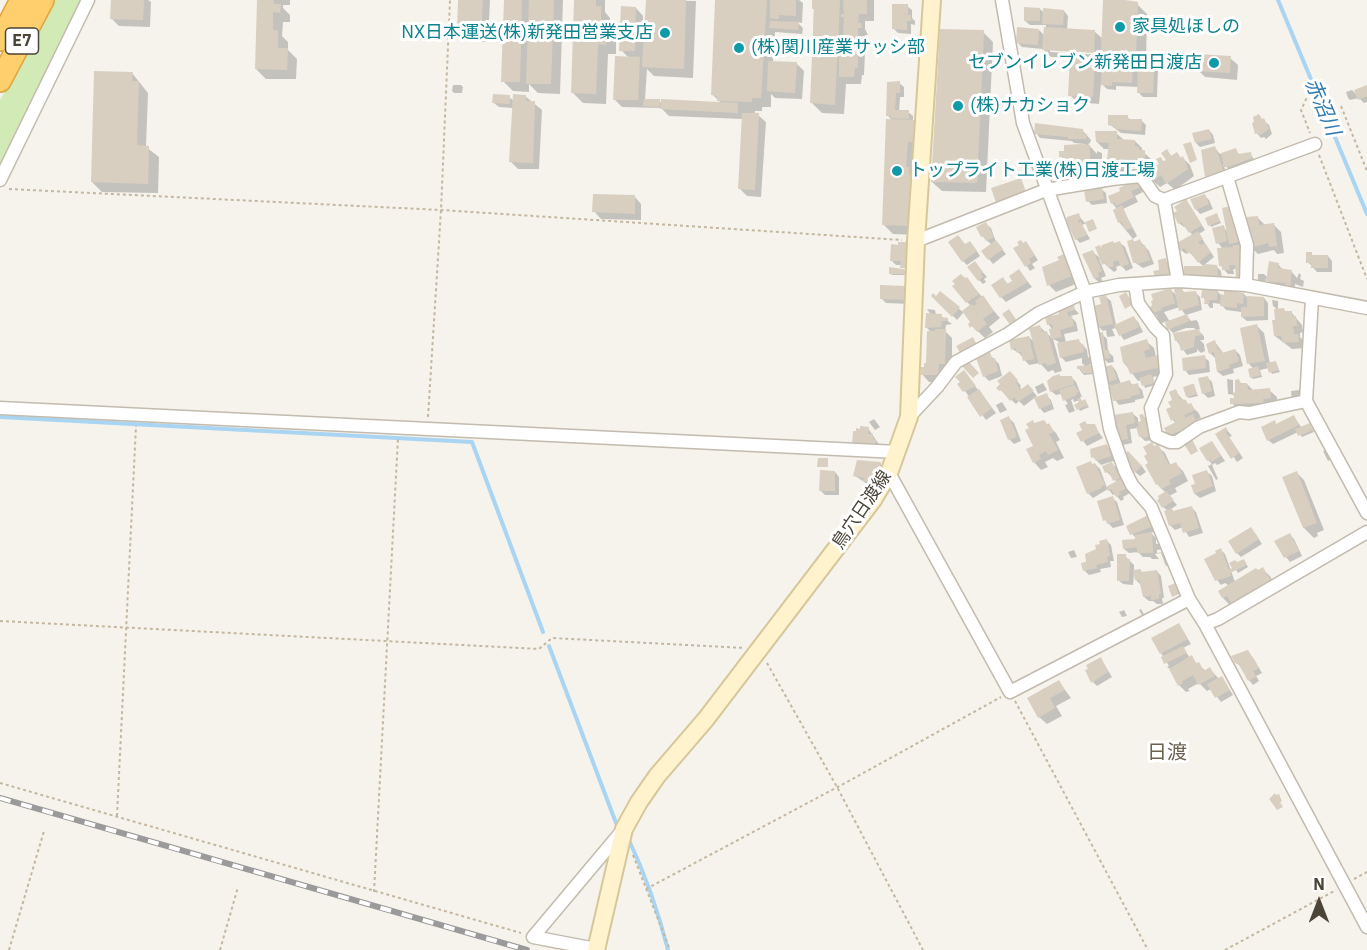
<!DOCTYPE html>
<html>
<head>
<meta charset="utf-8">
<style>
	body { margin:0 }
	#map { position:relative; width:1367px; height:950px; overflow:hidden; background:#f6f3ec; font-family:"IBM Plex Sans",sans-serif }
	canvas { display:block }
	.north { position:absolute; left:1289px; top:872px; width:60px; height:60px; -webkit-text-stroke:4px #fff; paint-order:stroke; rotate:0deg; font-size:16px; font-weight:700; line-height:24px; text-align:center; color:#4b4439 }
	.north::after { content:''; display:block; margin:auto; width:21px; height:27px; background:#4b4439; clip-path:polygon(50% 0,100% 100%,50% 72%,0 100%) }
</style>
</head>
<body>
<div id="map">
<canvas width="1367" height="950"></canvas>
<div class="north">N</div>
</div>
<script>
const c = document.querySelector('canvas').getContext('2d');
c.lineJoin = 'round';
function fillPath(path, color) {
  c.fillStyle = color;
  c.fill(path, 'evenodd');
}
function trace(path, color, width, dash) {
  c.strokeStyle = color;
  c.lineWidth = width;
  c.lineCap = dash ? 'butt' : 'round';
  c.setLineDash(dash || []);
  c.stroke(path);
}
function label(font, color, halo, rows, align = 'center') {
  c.font = font + ' "IBM Plex Sans","Noto Sans JP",sans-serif';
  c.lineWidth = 6;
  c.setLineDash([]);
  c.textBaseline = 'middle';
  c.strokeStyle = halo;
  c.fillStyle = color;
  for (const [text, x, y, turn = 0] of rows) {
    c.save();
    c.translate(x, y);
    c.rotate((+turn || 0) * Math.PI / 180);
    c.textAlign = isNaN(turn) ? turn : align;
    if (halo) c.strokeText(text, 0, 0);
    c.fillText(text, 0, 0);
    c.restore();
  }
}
fillPath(new Path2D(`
	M52,0H82L0,171V100Z`), '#d2eab5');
fillPath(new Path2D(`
	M112,0H148L151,2L150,27L119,26L112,19Z
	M258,0H290V5H283V8L290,15V22H283L282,36L288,42V50L297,59L296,79H266L256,69Z
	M460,0H490L488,42L466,41L458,34Z
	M505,0H563L560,94L538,93L529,84V92L513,91L503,81Z
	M576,0H605V12L610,18V31L616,37V54H608L606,104L583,103L573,93Z
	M647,0L696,1L693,78L654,76L647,69L645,100L659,101L662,104L721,103L713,95L717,0H799L803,3L802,23L797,22L803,28L802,34L775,32L773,63H796L804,71L802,99L775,98L771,94V107H762V111H755V115H758L766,122L761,197L747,196L739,188L743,119L669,116L661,108L622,107L614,99L629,58L621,50L636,8L643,16V36H645Z
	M814,0H874V21H865V29L868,35H865V46L868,48V52L865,53L864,75H862L861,84H846L844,114L822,113L812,103Z
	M1137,4L1147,14L1146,63H1154L1158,68L1157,97H1143L1138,92L1139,87L1116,86V90L1107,89L1101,83L1099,104L1077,102L1070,95L1072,58L1051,57L1043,49L1022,47L1018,43L1039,30L1045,36L1046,25H1030L1025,21L1040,9L1044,13L1064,11L1068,16L1067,30L1094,31L1103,39ZM1050,49L1101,52V50L1121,70L1109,69L1106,67H1101L1096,60H1100L1101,55L1050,52ZM1130,62L1140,63L1139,72Z
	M907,6L912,10V18L915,21V25L911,24V34L898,33L893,28Z
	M983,32L993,42L986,192L942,191L932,182Z
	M1230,58L1238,65L1237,80L1205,77L1198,70Z
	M132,73L148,93L146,147L159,157L158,193L102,192L92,182Z
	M899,83L904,87V97H900L899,112H908L913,116V121L924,131L920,235L893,234L883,224L893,121L887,115Z
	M453,85H461L463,87L462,93H454L452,91Z
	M1367,87V102L1364,103L1359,98L1350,100L1348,98L1346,92L1352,90L1358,96Z
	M525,96L542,110L539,169H518L510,161L513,108L499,107L494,103L509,97L514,101Z
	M1127,117L1131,120H1141L1146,125L1145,135L1121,133L1109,124Z
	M1263,120L1269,125L1272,134L1266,139L1264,137L1261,138L1257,133Z
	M1209,130L1213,135L1215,143L1200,147L1196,143Z
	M1083,131L1091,140L1090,143L1088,144L1097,154V151L1102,153V159H1097V173L1074,174L1066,167L1065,161L1061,156L1085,146V144L1074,143L1072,141L1040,138L1036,133Z
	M1116,133L1124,140L1135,141L1142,148V151L1151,159V166H1131V170L1118,172L1111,165L1110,149H1104L1097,142Z
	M1215,148L1220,154L1235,150L1240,155L1250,153L1256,163L1231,171L1223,164L1228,177L1211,181L1207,176Z
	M1166,151L1173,157L1183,158L1190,165L1194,176L1175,190L1167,183L1160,187L1152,180L1164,162L1168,161Z
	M1139,184L1145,191L1135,196L1138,202L1123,209L1137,236L1133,239L1120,223L1118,210L1112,203Z
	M1101,189L1106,193L1107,203L1092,205L1088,201Z
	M1204,195L1209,200L1213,209L1200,214L1196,209Z
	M634,196L641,204V220L601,219L594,211Z
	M1190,206L1205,230L1199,234L1214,257L1203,266L1189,252L1186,254L1181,250L1193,236L1186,226L1184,227L1179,223Z
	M1078,215L1085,223H1087L1082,225L1090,239L1080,243L1076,239Z
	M1236,216L1242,246L1239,247L1243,251L1248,282L1238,278L1237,269H1233L1234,274H1228L1220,265L1223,249L1218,243L1223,227L1229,233Z
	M1218,217L1221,223L1211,227L1210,225Z
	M1258,218L1265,225H1274L1281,232L1284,253L1277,254L1274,250L1258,254L1251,247Z
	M986,224L991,228L996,242L1006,254L993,264L989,259L992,245L982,236Z
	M1140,241L1149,251L1154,264L1143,268L1134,262L1129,242Z
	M1026,243L1038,260L1032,264L1035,268L1030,271L1015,249Z
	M1120,243L1125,247L1133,268L1126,271L1121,265L1116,267L1117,270L1114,272L1099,259L1106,276L1101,278L1103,282L1100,283L1095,279L1093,252L1103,261L1102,249Z
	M907,244L910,275H892L890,273L907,271L903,265H896L891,260Z
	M966,246L974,247L980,256L967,265L963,261Z
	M1311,254L1314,256H1328L1332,261V272H1317L1308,262Z
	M1165,260L1170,264L1173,278L1156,276L1161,271Z
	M1060,261L1083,281L1056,292L1049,285Z
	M1278,264L1283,270L1291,271L1297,278L1299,273L1301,275L1300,279L1304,281L1303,287L1295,284L1294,293L1287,287L1272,285L1266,278L1265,286L1258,284V274H1264L1268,278Z
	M1216,266L1221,271L1222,278L1190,280Z
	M979,268L987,277L984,279L986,282L983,284L979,280Z
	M1019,271L1032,287L1006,302L1001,297L1003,279L1009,285L1014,281Z
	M971,284L1000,318L989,327L993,332L985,338L970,324L972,322L964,312L957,320L933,296L936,298L940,293L963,312L971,306L967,302Z
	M906,288L910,304L886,303L881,298Z
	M1170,289L1177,296L1181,289L1185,293L1195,292L1200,297L1202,310L1186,315L1191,321L1196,320L1198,322L1200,329L1198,330L1204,336V340H1200L1204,344L1205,351L1201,353L1197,349V352L1187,355L1176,340L1197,331L1194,328H1186L1173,333L1169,329L1167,321L1160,324L1158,322L1157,316L1154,313L1152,302ZM1180,307L1186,316L1170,322L1164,312Z
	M1217,291L1222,296L1244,294L1247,297L1264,298L1268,303V320L1247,321L1242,317V312L1226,310L1221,304L1213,303V308H1210L1203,297Z
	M1106,297L1111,301L1116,325L1134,318L1138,322L1143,332L1124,340L1116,328L1112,329L1115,336L1107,337L1106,330L1103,331L1098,326Z
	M1272,300L1278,301V310L1291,312L1302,325L1303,332L1300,333V337L1305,343V348L1292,349L1275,336L1276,308L1273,306Z
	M1073,307L1079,314L1070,316L1076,322L1078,331L1064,334L1066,343L1078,341L1083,345L1087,350L1088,357L1092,359V364H1089L1093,368L1094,374L1084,375L1079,369L1086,367L1082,363V358L1066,362L1061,357L1059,342L1053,339L1062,371L1055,373L1053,370L1048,372L1040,363L1029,365L1019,353L1012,349L1029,337L1035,343L1040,327L1053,339L1051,330H1053L1048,324Z
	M927,309L935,310L936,315L941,316L952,324L946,325L945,331L952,338V371L945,382H929L922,374L926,368L931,332L926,327L931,315Z
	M1257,326L1264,333L1270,364L1276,363L1280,372L1272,374L1269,368L1260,370L1262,377L1253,379L1251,377L1254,369L1249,364Z
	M1102,334L1107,339L1108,352L1113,356L1114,362L1108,363L1103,358Z
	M1146,341L1154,348L1156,357L1167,374L1153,377L1155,385L1145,388L1142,380L1138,381L1124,363Z
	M1215,342L1224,354L1235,350L1240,355L1243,366L1233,369L1234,373L1223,376L1218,372L1215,358L1210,353Z
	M989,354L999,364L1002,376L989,381L984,376Z
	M1204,357L1209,361L1210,372L1189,375L1185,370Z
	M1112,366L1116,371L1121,384L1129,381L1134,386L1137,385L1142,390L1144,398L1135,400V402L1119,405L1115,400L1111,386L1107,382Z
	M968,377L996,413L986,420L965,391Z
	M1014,377L1021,386L1020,387L1022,391L1028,386L1037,396L1024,406L1019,401L1016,404L998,388Z
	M1071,377L1076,382L1082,397H1080L1081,400L1086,403L1089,407L1080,411L1076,405L1081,403L1080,400L1074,402L1073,399L1071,400L1075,411L1069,413L1065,405L1068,404L1061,394L1056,395L1051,391L1061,378Z
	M1207,377L1212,382L1215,396L1208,398L1203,393Z
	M1227,379L1233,380V394H1237L1239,381L1243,385L1247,384L1254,391L1269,390L1277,397V405L1239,411L1232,403L1235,399V395L1228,394Z
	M1043,383L1047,390L1038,394L1035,387Z
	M1194,386L1198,396L1189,398L1187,396Z
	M1300,390L1303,400H1292L1291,391Z
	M1175,391L1184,401L1198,412L1201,418L1196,420L1200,423L1176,443L1169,435L1176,424L1173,420Z
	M1046,395L1051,400L1054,409L1044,413L1040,408Z
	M1002,402L1007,410L1000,413L996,405Z
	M1133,414L1138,418V424L1143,422V416L1148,420L1154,440L1145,441L1140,436L1138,428L1130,429L1132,443L1123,445L1119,440L1115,417Z
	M1294,417L1302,428L1310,424L1314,432L1302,437L1298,432L1273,444L1268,440L1274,422L1277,425Z
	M1009,418L1014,423L1021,441L1014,444L1010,440L1002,421Z
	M874,419L880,427L875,430L869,422Z
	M1044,421L1056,433L1060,440L1056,442L1064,458L1057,461L1053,458L1045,462L1048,467L1041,470L1034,462L1035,424Z
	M1088,426H1094L1103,438L1087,446L1078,434Z
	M868,428L880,446L858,449Z
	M1226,429L1232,436L1229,437L1243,458L1237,462L1218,434Z
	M1212,442L1225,461L1217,465L1215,463L1212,465L1218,479L1216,480L1208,466L1212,464L1208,460Z
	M1106,445L1111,450L1114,461L1110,462L1117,468L1130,493L1123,497L1124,499L1121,501L1115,494L1113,495L1108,489L1093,498L1088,493L1095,464L1100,469L1107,488L1117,482L1107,472L1110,462L1101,465L1093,457Z
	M1157,446L1165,453L1171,466L1175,463L1183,471L1188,481L1175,488L1177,492L1169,496L1177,505L1171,509L1174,513L1192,508L1196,512L1203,533L1189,537L1183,527L1175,530L1170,525L1168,511L1163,507L1166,493L1158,485L1147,465L1155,447Z
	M1329,449L1334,458L1328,461L1323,451Z
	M880,463L884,468L879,487L869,485L855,476Z
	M1141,465L1146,472L1140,476L1135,472Z
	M835,472L839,477V495H825L820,490Z
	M1207,472L1212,476L1216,491L1200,498L1195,494L1193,486Z
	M1297,473L1304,480L1324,530L1317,533L1318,536L1314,538L1304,528L1284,478Z
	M1112,498L1117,502L1124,525L1113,528L1105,520Z
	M1150,516L1159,530L1151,533L1156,538V544L1161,543L1164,549L1157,550V553L1164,552L1172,564L1166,566L1165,564L1161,553L1155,554L1159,559H1152L1150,557H1143L1138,552L1129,553L1124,549L1138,540L1132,534Z
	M1255,533L1262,544L1241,557L1237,553Z
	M1290,535L1294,539L1302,556L1290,562L1286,557Z
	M1107,541L1111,545L1114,561H1110L1111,567L1100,569L1101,572L1089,575L1084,570L1088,563Z
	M1074,550L1077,557L1071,558L1068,552Z
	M1221,550L1225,554L1235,582L1262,569L1270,576L1278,591L1241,612L1233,603L1230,605L1223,598L1229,586L1225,583L1221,585L1217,580Z
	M1125,556L1134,565V571L1140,570L1143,573L1157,571L1161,576L1164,598H1162L1163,604H1157L1153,601H1149L1144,597L1141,585L1136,580L1135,573H1134L1133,585L1123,584L1118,580Z
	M1245,562L1248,567L1238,573L1232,563Z
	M1141,609L1145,616L1143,617L1139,610Z
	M1124,610L1127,616L1122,617L1119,612Z
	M1179,625L1191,644L1183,648L1190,658L1206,671L1210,669L1219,679L1222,678L1233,695L1221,702L1211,689L1207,691L1199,683L1188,689L1190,691L1186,692L1179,685L1170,669L1167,667L1169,666L1161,653Z
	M1252,656L1262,673L1256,676L1259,681L1253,685L1249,680Z
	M1101,659L1112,677L1097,686L1093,682Z
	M1059,682L1071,698L1056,706L1062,716L1047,724L1039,717L1029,698Z`), '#0003');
trace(new Path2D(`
	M1278,0L1367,214
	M0,417L472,442L543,632
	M549,646L616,823L621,827
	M628,838C646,876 658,910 668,950`), '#a9d4f2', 4);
fillPath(new Path2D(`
	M111,0H144L143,20L110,19Z
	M257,0H274V4H281L280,13L273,12V30H278V48H288L287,70L255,69Z
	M458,0H483L481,36L457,34Z
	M504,0H522L520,82H501Z
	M529,0H554L551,84H526Z
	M574,0H596V6H601V25L607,26L606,45L598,44L596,94L571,93Z
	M646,0H686L684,69L642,67Z
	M715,0H767L761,98H752V102L717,101V96L711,95Z
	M770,0H796V16L779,15V19L770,18Z
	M812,0H840L835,105L810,103L814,9H812Z
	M843,0H867V14H859L858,23H861L862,28H858V39H861V46H858V68H855L854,77H839V54H842L844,17H841V14H844Z
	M1103,0H1125L1138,2L1136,54L1121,53V58L1107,57V53L1101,52Z
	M892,4H908V15H911V21H907V30L892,29Z
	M621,6L636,7L635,51H619Z
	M1024,7L1040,8V21H1024Z
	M1043,8L1064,10L1063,25L1042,24Z
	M770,21L799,22L798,30L769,28Z
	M1017,27L1039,29L1038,45L1016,43Z
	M1044,27L1095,30L1094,53L1042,50Z
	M940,29L984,30L977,183L931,182Z
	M1197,54L1231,56L1230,73L1196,71Z
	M615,56L640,57L638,100H613Z
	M1070,56L1095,57L1093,97L1068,96Z
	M768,61L797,62L795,93L767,91Z
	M1138,61L1154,62L1153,93H1137Z
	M1120,63H1133L1132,83L1112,82V86L1101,85L1102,65H1107V68H1120Z
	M94,71L133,72L132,81H139L137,145L149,146L148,184L91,182Z
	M900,81V93H896L895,110H909V119L891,118V116H886L887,82Z
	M1367,85V96L1358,100L1354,90Z
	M493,94L510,95V104L492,103Z
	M513,94L526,95V101H535L533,163L509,162Z
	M644,99H660L659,107L643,106Z
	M661,99L738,103V113L660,109Z
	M742,113H759L755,190L738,189Z
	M1259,114L1262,119L1264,118L1269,129L1260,135L1259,133L1255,134L1252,123L1254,122L1253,117Z
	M1108,115H1128V119H1142L1141,131L1115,129V127L1108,125Z
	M886,119L915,120L914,142H908L906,167H909V175H912L910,226L882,225Z
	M1035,123L1083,129V134H1087L1086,139H1068V137L1034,134Z
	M1209,129L1212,139L1195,143L1192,133Z
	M1095,131H1117V139L1135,140V146L1139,147V150H1145V159H1124V163L1110,166L1109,159H1107L1109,143L1096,142Z
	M1191,142L1197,160L1190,163L1183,144Z
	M1081,144L1090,145V166L1065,167L1063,157H1059V151H1064V145Z
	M1215,146L1224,172L1209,178V176L1205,177L1201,150Z
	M1236,148L1238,154L1251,152L1252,158L1228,167H1224L1221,153Z
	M1167,149L1171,156L1177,152L1181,158L1183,156L1188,169L1166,184L1161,175L1151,181L1146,172L1159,164L1156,159L1161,157L1163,161L1166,160L1161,153Z
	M1021,178L1026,192L996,203L991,188Z
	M1134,181L1135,184L1139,182L1141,187L1131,191L1134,197L1116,206L1114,202L1111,204L1108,196L1120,191L1119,188Z
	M1102,187L1104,199L1086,202L1084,190Z
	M593,194L635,195V214L592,212Z
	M1205,194L1209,204L1195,210L1190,199Z
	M1186,199L1202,225L1189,233L1181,222L1178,224L1173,213L1177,211L1174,207Z
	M1122,205L1132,228L1125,230L1122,222L1118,223L1113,210Z
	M1231,206L1240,239L1238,240V242L1229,244L1222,208Z
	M1079,213L1081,219L1078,220L1079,223L1081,222L1087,235L1075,240L1066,220L1067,217Z
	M1217,213L1220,221L1208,226L1205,218Z
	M1258,216L1259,225L1274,223L1277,246L1269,247L1268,243L1250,248L1246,217Z
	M1093,219L1097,229L1089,232L1085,222Z
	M986,222L994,237L986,241L983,236L981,237L976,227Z
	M1224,225L1227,241L1216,244L1212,228Z
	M1198,231L1203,239L1198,242L1201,245L1204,243L1211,252L1198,263L1190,252L1188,254L1184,248L1180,251L1175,244Z
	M958,235L965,244L970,241L977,251L962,262L948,242Z
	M1133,239L1134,242L1140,239L1142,246L1145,245L1150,260L1137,264L1136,262L1133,263L1127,241Z
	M996,240L1003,249L988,260L981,251Z
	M1021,240L1023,243L1026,241L1035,255L1029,259L1031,263L1025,267L1013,248L1019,245L1017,242Z
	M1113,241L1114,243L1120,241L1129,264L1121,267L1118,260L1113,262L1114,266L1108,268L1106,263L1102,265L1095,247L1100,245L1101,248L1102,245Z
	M898,242H908V268H900L901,261H890L891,244L898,245Z
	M1233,245H1239L1244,278L1236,279L1235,265H1229L1230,270H1222V266H1219L1217,248L1233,247Z
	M1093,250L1102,271L1098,273L1099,277L1094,279L1082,254Z
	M1306,252H1312V255H1328V268H1311V263H1306Z
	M1066,253L1077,274L1047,286L1042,267L1059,260L1057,257Z
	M1166,258L1169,274L1155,277L1153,271L1159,270L1158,260Z
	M975,261L983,272L981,274L983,277L978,281L967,267Z
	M1269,261L1279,263L1278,268L1292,270L1290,289H1285L1286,283L1266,281Z
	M1205,264L1217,265L1218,279L1183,276L1184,266H1204Z
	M889,267L909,270V274H889Z
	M1019,269L1028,282L1000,298L991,285L1003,277L1007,284L1012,281L1009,276Z
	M961,274L965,278L967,277L979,294L966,303L952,286L955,284L952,281Z
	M880,285L906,286V300L880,299Z
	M1182,287L1183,292L1196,291L1199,305L1179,311L1174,289Z
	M1171,288L1175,303L1161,308L1162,310L1152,313L1150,306H1152L1151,301L1153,300L1151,294Z
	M1206,288L1218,289L1217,300H1209V304H1204L1205,298H1201L1202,290Z
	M1224,290L1244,293L1243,304L1237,303V308L1220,306L1221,294L1224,295Z
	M940,291L960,307L952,317L931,296L933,293L936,296Z
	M1126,292L1133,304L1125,309L1119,296Z
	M983,295L994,311L983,319L987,324L977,332L972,326L970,328L968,324L970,322L962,311L971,304L973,306L977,304L975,301Z
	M1106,295L1113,324L1097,327L1090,307L1101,304L1099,297Z
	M1247,296L1264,297V316L1241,317V307H1247Z
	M1074,305L1075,310L1067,312L1069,317L1072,316L1074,326L1060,330L1062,337L1051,339L1049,329L1053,328L1052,324L1047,325L1045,317L1059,314L1058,309Z
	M1284,308L1285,311H1292V316H1296L1297,326H1293L1294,334H1298L1299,342L1283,343L1281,336H1274L1272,320H1275L1274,309Z
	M1009,309L1017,321L1011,326L1002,314Z
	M926,313L942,314V317L948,318V321H942L941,327L925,328Z
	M1187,314L1189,321L1167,330L1165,322Z
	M1134,316L1139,327L1119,336L1114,325Z
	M1257,324L1265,361L1247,364L1240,328Z
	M1040,325L1042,332L1047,331L1056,363L1047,366L1046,363L1039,365L1029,328Z
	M935,329H946L945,364H939L938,375H921V367H924V363H926L927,331H935Z
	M1199,329L1201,335L1195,336L1194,347L1181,351L1178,340L1175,341L1173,333Z
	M1103,332L1105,350H1109L1110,358L1102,359L1098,333Z
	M1029,336L1034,359L1023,361L1021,352L1017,353L1016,348L1011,350L1009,340Z
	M973,337L977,345L961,354L956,346Z
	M1079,339L1080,344H1083L1084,352L1060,358L1057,343Z
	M1147,339L1150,349L1144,351L1146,358L1158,355L1161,367L1130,374L1126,363H1123L1120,347Z
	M1215,340L1218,350L1221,349L1222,353L1235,349L1239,361L1229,365L1230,368L1217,372L1214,352L1209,354L1206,344Z
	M990,352L992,359L995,358L998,371L983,377L976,358Z
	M1205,355L1206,368L1183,371L1182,358Z
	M1276,361L1279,370L1269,373L1266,363Z
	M964,362L967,364L969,362L979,373L973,378L961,365Z
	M1092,365L1093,373H1081V369H1077V366Z
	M1112,365L1117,379L1106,383L1103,367Z
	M1258,366L1261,375L1250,378L1248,369Z
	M964,370L976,386L963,392L957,384L960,382L955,377Z
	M1010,371L1018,380L1016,382L1020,390L1028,384L1034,391L1018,402L1014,397L1010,401L1001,390L999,391L996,388L1000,384L997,381Z
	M1060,374V376H1072L1074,384L1050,392L1047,381L1053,376Z
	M1151,374L1154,383L1142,386L1139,378Z
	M1208,376L1212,391L1202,394L1198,378Z
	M1239,379L1240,383H1247L1248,390L1270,388L1271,398L1263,399L1264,403L1230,404V398H1234L1233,393L1235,392V380Z
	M1130,380L1131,385L1138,383L1140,394L1131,396V398L1113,401L1109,386Z
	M1192,384H1194L1197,394L1186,397L1183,387Z
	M1074,385L1079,392L1076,393L1077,395L1063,401L1059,390Z
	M979,389L992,408L980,417L967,397Z
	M1176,389L1180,399L1186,400L1188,404L1191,403L1195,410L1184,415L1185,418L1193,414L1197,423L1168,436L1164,428L1176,422L1174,419L1171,421L1166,409L1171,407L1168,402L1172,400L1169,392Z
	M1047,393L1051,404L1039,409L1034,398Z
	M1080,398L1082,401L1085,399L1088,405L1077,410L1074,405L1079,402L1077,399Z
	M1133,412L1135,423L1126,425L1128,439L1117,441L1113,415Z
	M1143,414L1151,436L1143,438L1142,436L1139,437L1136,427L1139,426L1137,422L1141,421L1139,415Z
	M1294,415L1299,425L1267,441L1261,427L1275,420L1276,424Z
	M1009,416L1017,437L1008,440L1000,420Z
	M1033,420L1034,423L1044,420L1047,425L1049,423L1054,432L1049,434L1058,450L1048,455L1046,451L1039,455L1041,459L1033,463L1026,449L1033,446L1025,430L1029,428L1026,424Z
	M1085,421L1087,424H1095L1099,433L1081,442L1076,433L1082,430L1079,424Z
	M1310,423L1313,430L1298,436L1295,429Z
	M860,426L869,427L868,434H873V439L876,440V447L852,445L853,431H856V428L860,429Z
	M1226,427L1228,431L1226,432L1239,453L1231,459L1215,434Z
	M1192,439L1198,451L1191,455L1184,444Z
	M1212,441L1221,456L1211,462L1210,459L1207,461L1199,448Z
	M1152,442L1154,446L1158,444L1169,465L1176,462L1182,473L1169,480L1171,484L1161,489L1158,484L1156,485L1145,465L1148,463L1144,456L1147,454L1143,447Z
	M1107,444L1111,456L1096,461L1094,457L1091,458L1090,449Z
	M1128,451L1142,466L1134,473L1122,455Z
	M818,458H828V467H817Z
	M857,460L881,462L878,479H876L875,483L863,481L864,478L853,476Z
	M1091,461L1092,464L1095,463L1105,485L1101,486L1102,488L1087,494L1076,467Z
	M1112,462L1120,478L1113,481L1109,472L1105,473L1102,466Z
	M820,470L835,471V491H819Z
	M1207,470L1213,486L1194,494L1191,485L1195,484L1192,475Z
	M1297,471L1317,523L1303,528L1282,477Z
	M1122,478L1127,488L1119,492L1121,494L1116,497L1111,489L1108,491L1106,487Z
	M1166,491L1174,500L1162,508L1157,500L1159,499L1158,496Z
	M1113,496L1120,520L1107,524L1106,520L1103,521L1097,501Z
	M1192,506L1199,528L1183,533L1180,523L1169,526L1164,511L1172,508L1173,511Z
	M1150,514L1156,525L1130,535L1126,526Z
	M1251,527L1259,539L1236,554L1228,541Z
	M1152,532L1153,553H1137V547L1123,549L1122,540L1135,539V535Z
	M1290,533L1299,551L1284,558L1274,541Z
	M1107,539L1110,556L1107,557L1108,562L1096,565L1097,568L1083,571L1081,563L1086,562L1085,554L1096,549L1095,545L1100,544L1099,541Z
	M1221,548L1229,570L1232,568L1229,563L1235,560L1237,562L1244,559L1247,565L1230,573L1231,576L1215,581L1204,559L1216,553L1215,551Z
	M1117,554H1126V559H1130L1129,581H1117Z
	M1263,567L1272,583L1233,606L1227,596L1222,598L1218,591L1256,568L1258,570Z
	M1141,569V572L1157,570L1161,594H1159V599L1151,600V596L1143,597L1139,580H1135L1133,570Z
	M1178,582L1182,593L1172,597L1168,586Z
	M1179,623L1188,639L1160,654L1151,638Z
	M1183,646L1187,653L1164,664L1161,657Z
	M1248,650L1259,668L1253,671L1256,677L1248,681L1239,665L1235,663L1231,656Z
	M1192,655L1196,663L1199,662L1204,671L1210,667L1215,676L1198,685L1193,675L1182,681L1183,683L1178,686L1169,669Z
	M1101,657L1108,672L1091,683L1085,670L1088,669L1086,665Z
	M1222,676L1230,690L1215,698L1207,684Z
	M1059,680L1065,690L1050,698L1055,708L1038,718L1027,698Z
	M1275,793L1276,795L1279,794L1282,801L1280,802L1283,807L1277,810L1269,799Z`), '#d8cfc1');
const street = new Path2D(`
	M1002,0L1023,123L1085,292L1110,429L1125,471L1132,485L1151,507L1189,599L1205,624L1367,927
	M1227,177L1247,245L1246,285
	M0,180L88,0
	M916,241L1046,190L1112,179L1141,176L1155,196L1164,200
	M1178,281L1164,200L1315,144
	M1135,284L1138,303L1155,327L1163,335L1166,374L1151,408L1156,436L1170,442H1177L1199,427L1239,412L1249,413L1306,401
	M1312,299L1306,401L1367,513
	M0,408L898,452
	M909,417L937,387L956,362L1008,334L1039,313L1085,292L1119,285L1178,281L1246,285L1367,308
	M889,473L1010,692L1189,599
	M1205,624L1218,619L1367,532
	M596,949L533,937L622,831`);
const secondary = new Path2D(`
	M596,950L624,829L639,802L657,776L706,719L873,500L889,473L909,417L916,241L932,0`);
const highway = new Path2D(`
	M0,40L21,0
	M0,81L43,0`);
trace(street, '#c2bbae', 15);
trace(secondary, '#d6c79b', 20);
trace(highway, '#e0a43c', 24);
trace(new Path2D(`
	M1309,93L1301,110L1310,133
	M1341,106L1367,171
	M1319,155L1367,279
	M9,189L441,210L902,240
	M428,417L441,210L450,0
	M0,621L539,649L552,638L745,648
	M767,663L837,787L923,950
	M1015,701L1148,950
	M0,783L521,933
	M117,816L136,426
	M633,855L670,950
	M1354,879L1367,872
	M646,889L847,782L1001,697
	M374,892L398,438
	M9,950L44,831
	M220,950L238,887
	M1225,950L1336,890`), '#c4b79f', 2, [3, 3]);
trace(street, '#fff', 12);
trace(secondary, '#fff3cd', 16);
trace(highway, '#ffcf6e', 21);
const rail = new Path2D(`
	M0,798L527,950`);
trace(rail, '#9a9a9a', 6);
trace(rail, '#fff', 4, [11]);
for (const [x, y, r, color] of [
	[1120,27,6,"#0f9aa8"],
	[665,33,6,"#0f9aa8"],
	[739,48,6,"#0f9aa8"],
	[1214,63,6,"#0f9aa8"],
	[958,106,6,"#0f9aa8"],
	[897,171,6,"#0f9aa8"]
]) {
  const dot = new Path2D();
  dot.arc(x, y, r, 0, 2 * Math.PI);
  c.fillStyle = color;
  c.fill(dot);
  trace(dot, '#fff', 2);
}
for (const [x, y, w] of [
	[22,41,33]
]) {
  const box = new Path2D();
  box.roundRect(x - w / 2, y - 13, w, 26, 4.5);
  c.fillStyle = '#fff';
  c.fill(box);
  trace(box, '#4b4439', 1.5);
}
label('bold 16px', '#4b4439', null, [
	["E7",22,41]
]);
label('18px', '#0d838f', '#fff', [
	["家具処ほしの",1132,27],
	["NX日本運送(株)新発田営業支店",653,33,"right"],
	["(株)関川産業サッシ部",751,48],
	["セブンイレブン新発田日渡店",1202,63,"right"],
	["(株)ナカショク",970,106],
	["トップライト工業(株)日渡工場",909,171]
], 'left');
label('18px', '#4b4439', '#fff', [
	["鳥穴日渡線",862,510,-56]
]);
label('italic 20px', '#2e7ab2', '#fff', [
	["赤沼川",1322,107,67]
]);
label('20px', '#6e6250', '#fff', [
	["日渡",1167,753]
]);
</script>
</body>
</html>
